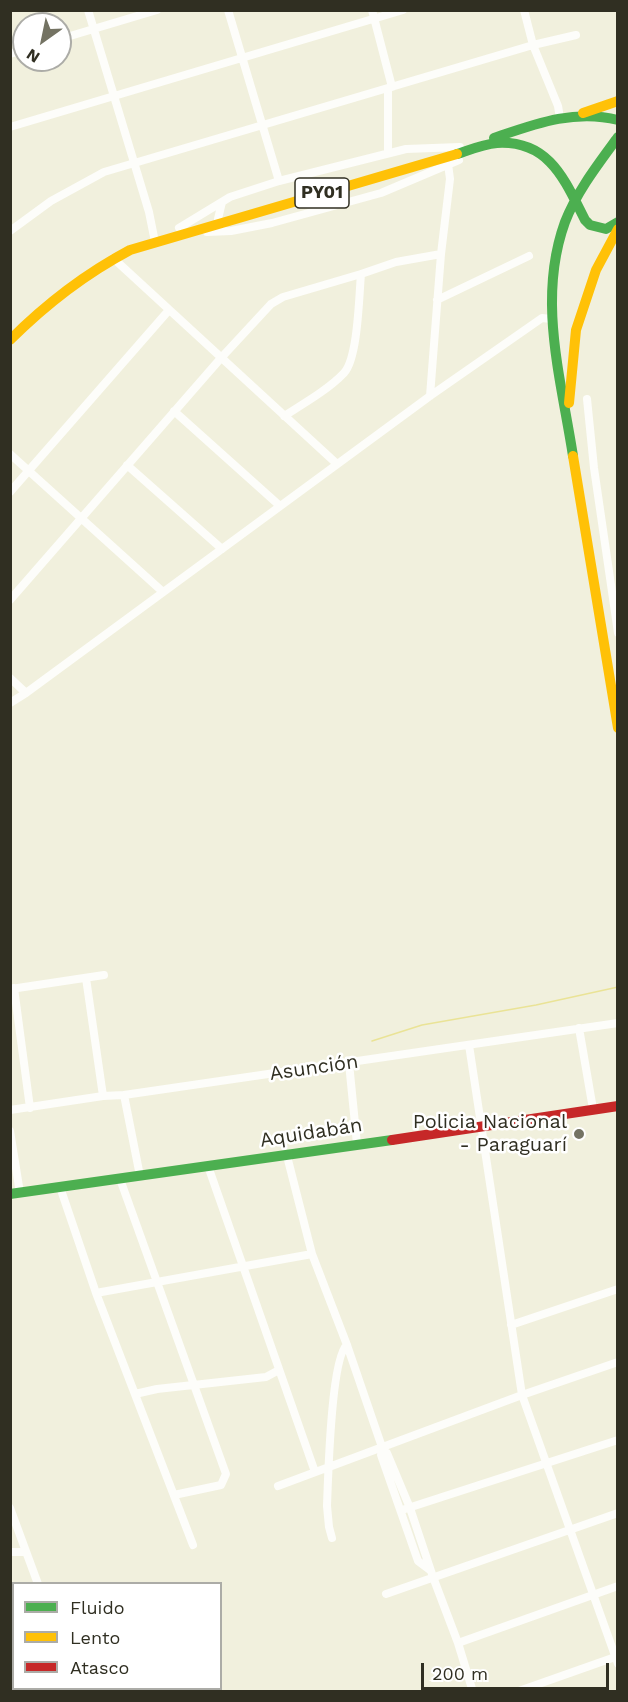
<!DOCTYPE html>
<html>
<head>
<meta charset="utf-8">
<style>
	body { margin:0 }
	#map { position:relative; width:628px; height:1702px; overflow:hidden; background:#f1f0dd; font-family:"Work Sans",sans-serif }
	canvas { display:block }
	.frame { position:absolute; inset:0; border:12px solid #302f22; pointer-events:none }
	.legend { position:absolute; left:12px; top:1582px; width:210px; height:108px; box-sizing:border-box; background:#fff; border:2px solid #acaca7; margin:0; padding:8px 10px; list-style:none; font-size:18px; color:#302f22 }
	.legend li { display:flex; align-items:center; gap:12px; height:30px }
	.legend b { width:30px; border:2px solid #acaca7 }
	.north { position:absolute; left:12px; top:12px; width:60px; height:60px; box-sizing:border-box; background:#fff; border:2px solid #acaca7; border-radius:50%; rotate:213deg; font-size:16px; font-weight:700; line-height:24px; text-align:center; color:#302f22 }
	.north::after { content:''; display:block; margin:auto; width:21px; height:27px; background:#747363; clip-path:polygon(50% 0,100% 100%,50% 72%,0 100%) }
	.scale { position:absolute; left:421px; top:1663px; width:188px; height:27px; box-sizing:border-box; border:3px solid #302f22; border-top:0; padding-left:8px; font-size:18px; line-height:21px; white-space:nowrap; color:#302f22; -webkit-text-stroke:4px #fff; paint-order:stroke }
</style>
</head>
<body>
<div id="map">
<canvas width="628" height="1702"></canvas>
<div class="frame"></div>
<ul class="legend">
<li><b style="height:8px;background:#4caf50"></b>Fluido</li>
<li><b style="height:8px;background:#ffc107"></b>Lento</li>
<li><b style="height:8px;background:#c62828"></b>Atasco</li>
</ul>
<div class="north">N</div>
<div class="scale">200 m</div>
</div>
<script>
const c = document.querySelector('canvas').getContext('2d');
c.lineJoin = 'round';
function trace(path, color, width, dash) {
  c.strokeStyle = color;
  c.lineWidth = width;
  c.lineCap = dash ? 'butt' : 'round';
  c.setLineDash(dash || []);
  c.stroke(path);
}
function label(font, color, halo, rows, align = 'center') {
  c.font = font + ' "Work Sans",sans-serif';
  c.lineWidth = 5;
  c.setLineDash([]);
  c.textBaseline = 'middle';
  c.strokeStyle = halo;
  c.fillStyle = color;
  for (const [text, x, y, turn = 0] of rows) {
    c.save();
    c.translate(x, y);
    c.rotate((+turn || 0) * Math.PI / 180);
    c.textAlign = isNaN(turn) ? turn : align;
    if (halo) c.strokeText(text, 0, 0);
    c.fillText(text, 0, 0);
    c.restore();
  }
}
trace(new Path2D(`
	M372,1041L422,1025L536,1005L618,987`), '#eae396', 1.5);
trace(new Path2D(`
	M88,10L149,212L154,237
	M228,10L279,181
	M372,10L392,87
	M524,10L533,45L576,35
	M60,39L157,10
	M10,54L24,50
	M388,88V153
	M10,127L403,10
	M222,202L218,219L222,225
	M179,228L230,197L279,181L406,149L460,147
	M10,231L51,201L104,172L533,45L558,106L560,118
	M207,232L231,231L272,223L381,193L459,160
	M113,258L337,464
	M361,274L396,262L441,254
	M437,300L529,256
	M430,396L441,254L450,179L448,164
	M587,399L594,468L618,633
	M174,411L280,506
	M10,454L163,592
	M127,465L222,549
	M10,492L169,310
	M10,600L221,358L271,304L283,297L361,274C359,296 358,358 344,373C329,389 303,404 284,416
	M10,678L26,693
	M10,703L26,693L430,396L542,318L551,319
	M86,978L103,1096
	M14,988L30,1108
	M11,989L104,975
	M579,1028L593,1109
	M469,1045L522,1395L618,1664
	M349,1063L357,1144
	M124,1095L140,1176
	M10,1110L103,1096L124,1095L618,1023
	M10,1131L20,1193
	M287,1156L312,1254L347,1345L383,1450L381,1455L418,1561L430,1570
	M208,1166L315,1472
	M120,1179L226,1474L221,1485L174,1495
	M60,1187L96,1293L193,1545
	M96,1293L312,1254
	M511,1325L618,1289
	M135,1394L157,1389L266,1377L279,1370
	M383,1450L387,1453L410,1508L433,1577L458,1643L473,1692
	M278,1486L522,1395L618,1362
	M10,1508L38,1584
	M405,1509L618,1440
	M332,1538L329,1527L327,1506C328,1481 331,1357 347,1345
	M10,1552H26
	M386,1594L618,1513
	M458,1643L618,1586
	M78,1688L79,1692
	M516,1692L618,1656`), '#fdfdfa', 8);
trace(new Path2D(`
	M494,138C535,124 574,109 618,120
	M457,154C469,150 484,144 497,143C550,140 565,181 585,220L590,225L606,229L618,222
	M573,456C561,378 537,299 565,222C577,191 599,163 618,137
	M10,1194L392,1140`), '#4caf50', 10);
trace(new Path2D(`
	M583,113L618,101
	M10,340C46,304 85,274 130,250L457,154
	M569,403L576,330L596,270L618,229
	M573,456L618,728`), '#ffc107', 10);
trace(new Path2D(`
	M392,1140L618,1106`), '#c62828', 10);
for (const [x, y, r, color] of [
	[579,1134,6,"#747363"]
]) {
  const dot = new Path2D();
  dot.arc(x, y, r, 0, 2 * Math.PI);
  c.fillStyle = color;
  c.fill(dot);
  trace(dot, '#fff', 2);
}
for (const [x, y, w] of [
	[322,193,54]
]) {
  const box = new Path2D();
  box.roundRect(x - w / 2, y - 15, w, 30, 4.5);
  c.fillStyle = '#fff';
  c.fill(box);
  trace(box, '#302f22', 1.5);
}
label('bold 18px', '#302f22', null, [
	["PY01",322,193]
]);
label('20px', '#302f22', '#fff', [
	["Asunción",314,1068,-8],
	["Aquidabán",311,1133,-9]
]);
label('20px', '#302f22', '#fff', [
	["Policia Nacional",567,1122],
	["- Paraguarí",567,1145]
], 'right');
</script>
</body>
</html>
